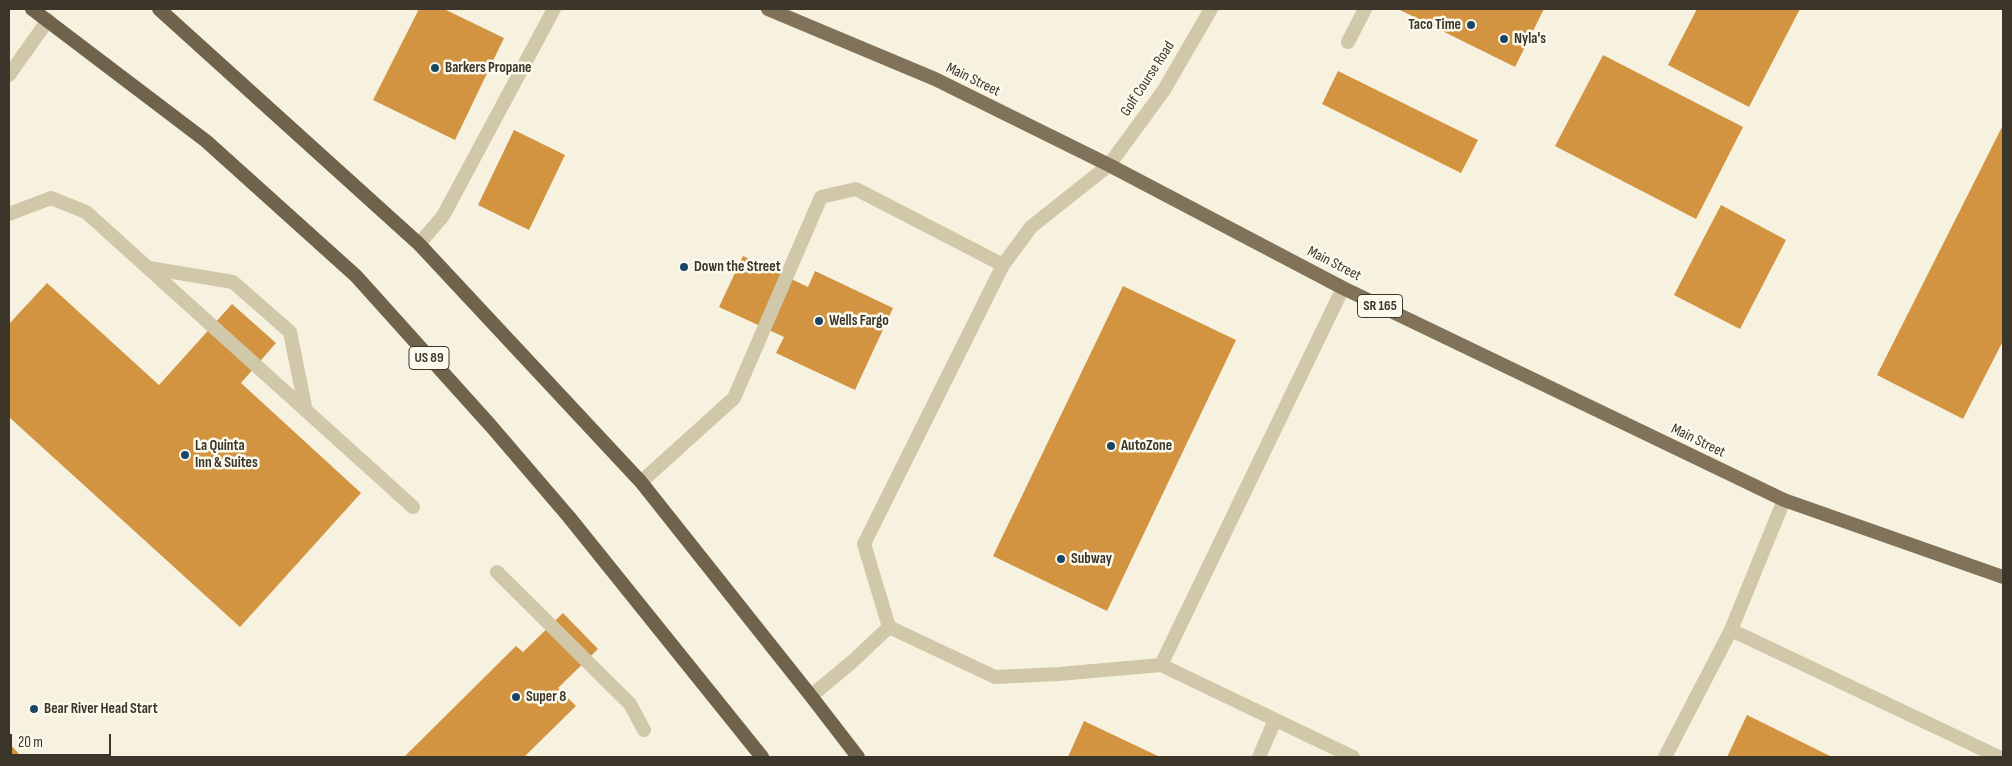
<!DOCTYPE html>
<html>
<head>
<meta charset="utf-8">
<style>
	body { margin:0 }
	#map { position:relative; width:2012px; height:766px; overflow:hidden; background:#f6f2df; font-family:"Sofia Sans Condensed",sans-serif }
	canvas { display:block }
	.frame { position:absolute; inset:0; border:10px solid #3c362a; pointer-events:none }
	.scale { position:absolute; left:10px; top:734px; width:101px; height:22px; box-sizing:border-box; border:2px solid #3c362a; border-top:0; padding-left:6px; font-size:15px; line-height:18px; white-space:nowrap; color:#3c362a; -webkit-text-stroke:4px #fcfaed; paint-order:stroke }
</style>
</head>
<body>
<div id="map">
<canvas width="2012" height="766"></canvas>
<div class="frame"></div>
<div class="scale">20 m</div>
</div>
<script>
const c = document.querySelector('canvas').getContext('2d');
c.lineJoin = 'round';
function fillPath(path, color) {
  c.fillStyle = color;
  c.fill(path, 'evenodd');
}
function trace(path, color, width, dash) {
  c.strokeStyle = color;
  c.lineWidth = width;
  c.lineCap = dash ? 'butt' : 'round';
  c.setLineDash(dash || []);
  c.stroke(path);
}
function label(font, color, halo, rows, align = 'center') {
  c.font = font + ' "Sofia Sans Condensed",sans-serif';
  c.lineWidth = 5;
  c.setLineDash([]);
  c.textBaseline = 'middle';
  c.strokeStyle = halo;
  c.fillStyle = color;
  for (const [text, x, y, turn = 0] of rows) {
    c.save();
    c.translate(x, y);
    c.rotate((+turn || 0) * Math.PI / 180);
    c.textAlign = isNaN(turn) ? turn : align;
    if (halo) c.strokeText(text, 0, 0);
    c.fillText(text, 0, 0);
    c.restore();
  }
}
fillPath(new Path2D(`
	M419,9H444L504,38L455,140L373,100Z
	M1398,9H1544L1515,67Z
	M1697,9H1800L1749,107L1668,65Z
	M1603,55L1743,127L1696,219L1555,146Z
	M1338,71L1478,140L1461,173L1322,104Z
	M2003,125V341L1963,419L1877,375Z
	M514,130L565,155L529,230L478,205Z
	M1721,205L1786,240L1740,329L1674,295Z
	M743,256L808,287L815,271L893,308L855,390L776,353L784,337L719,307Z
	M47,283L159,385L232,304L276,343L241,383L361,493L240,627L9,417V324Z
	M1123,286L1236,340L1107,611L993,556Z
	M563,613L598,649L558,688L576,706L524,757H404L516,646L523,652Z
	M1747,715L1832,757H1727Z
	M1084,721L1160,757H1068Z
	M9,743L22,757H9Z`), '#d29441');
trace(new Path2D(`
	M1348,42L1365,9
	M9,75L48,20
	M9,214L51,198L86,212L413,507
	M419,244L443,216L554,9
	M149,268L233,282L290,332L306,411
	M1343,288L1161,665L1353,757
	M641,482L734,398L821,197L856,189L1003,265
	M497,572L630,704L644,730
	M889,627L995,677L1059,674L1161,665
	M1731,630L1999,757
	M811,696L853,661L889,627L864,544L1003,265L1031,227L1109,165
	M1259,757L1275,720
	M1665,757L1731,630L1784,500`), '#d0c8a9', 14);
trace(new Path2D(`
	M1109,165L1164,90L1211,9`), '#d0c8a9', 14);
trace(new Path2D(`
	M768,9L935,79L1109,165L1343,288L1784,500L2003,577`), '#807359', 14);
trace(new Path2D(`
	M32,9L206,141L356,276L491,426L569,517L762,757
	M159,9L419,244L641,482L811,696L858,757`), '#6f634c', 14);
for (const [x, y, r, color] of [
	[1471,25,5,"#1a4663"],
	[1504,39,5,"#1a4663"],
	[435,68,5,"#1a4663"],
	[684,267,5,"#1a4663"],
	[819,321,5,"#1a4663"],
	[1111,446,5,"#1a4663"],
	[185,455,5,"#1a4663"],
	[1061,559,5,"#1a4663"],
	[516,697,5,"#1a4663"],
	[34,709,5,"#1a4663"]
]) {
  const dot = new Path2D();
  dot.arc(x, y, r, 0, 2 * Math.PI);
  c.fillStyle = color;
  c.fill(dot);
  trace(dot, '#fcfaed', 2);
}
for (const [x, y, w] of [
	[1380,306,45],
	[429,358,40]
]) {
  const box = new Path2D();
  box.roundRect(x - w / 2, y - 11.5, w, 23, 4);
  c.fillStyle = '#fcfaed';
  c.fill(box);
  trace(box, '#3c362a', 1);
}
label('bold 14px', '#3c362a', null, [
	["SR 165",1380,306],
	["US 89",429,358]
]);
label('bold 15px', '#3c362a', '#fcfaed', [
	["Taco Time",1461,25,"right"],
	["Nyla's",1514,39],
	["Barkers Propane",445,68],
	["Down the Street",694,267],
	["Wells Fargo",829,321],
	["La Quinta",195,446],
	["Inn & Suites",195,463],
	["AutoZone",1121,446],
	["Subway",1071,559],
	["Super 8",526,697],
	["Bear River Head Start",44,709]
], 'left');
label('15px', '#3c362a', '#fcfaed', [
	["Golf Course Road",1148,79,-57],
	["Main Street",973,80,26],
	["Main Street",1334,264,27],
	["Main Street",1698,441,26]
]);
</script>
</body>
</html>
